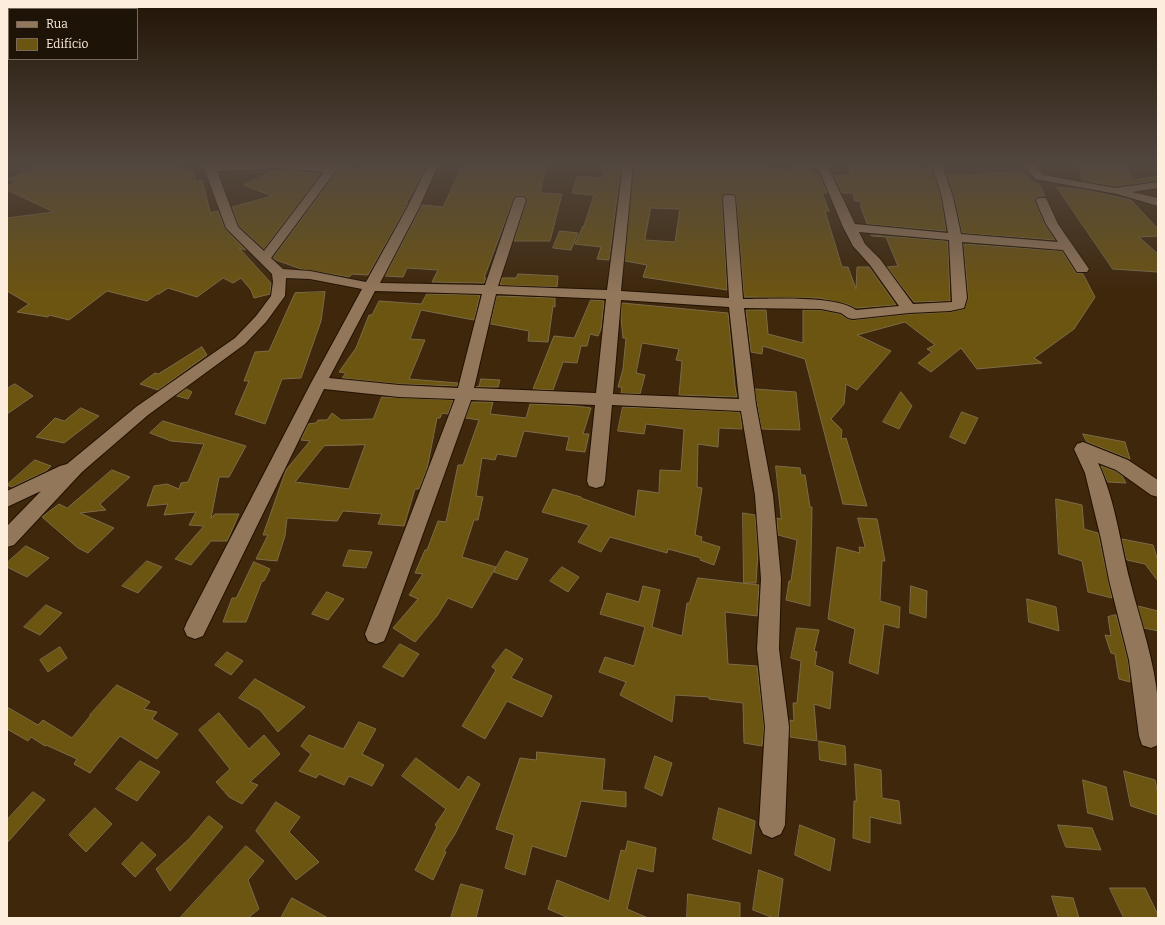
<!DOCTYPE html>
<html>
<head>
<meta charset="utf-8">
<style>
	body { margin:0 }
	#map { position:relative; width:1165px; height:925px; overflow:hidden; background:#3e270b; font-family:Bitter,serif }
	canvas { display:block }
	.frame { position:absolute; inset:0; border:8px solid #fdeddd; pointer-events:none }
	.legend { position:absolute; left:8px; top:8px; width:130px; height:52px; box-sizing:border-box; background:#1d1307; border:1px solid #776a5d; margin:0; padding:5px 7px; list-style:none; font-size:12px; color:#fdeddd }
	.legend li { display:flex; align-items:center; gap:8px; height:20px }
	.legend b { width:20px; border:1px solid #776a5d }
</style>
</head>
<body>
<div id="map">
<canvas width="1165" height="925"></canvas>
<div class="frame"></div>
<ul class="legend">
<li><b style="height:5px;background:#93775b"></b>Rua</li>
<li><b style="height:11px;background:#6c5411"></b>Edifício</li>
</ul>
</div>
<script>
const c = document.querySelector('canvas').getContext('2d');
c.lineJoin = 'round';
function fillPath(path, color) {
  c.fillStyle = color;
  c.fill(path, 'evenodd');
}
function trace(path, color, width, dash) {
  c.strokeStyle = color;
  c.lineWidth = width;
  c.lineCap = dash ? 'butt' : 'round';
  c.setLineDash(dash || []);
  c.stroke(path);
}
const building = new Path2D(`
	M42,165L56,166L64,165L69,166L72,165H145L152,168L163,165H176L182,170L189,169L190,173H193L196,182L202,180L211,215L212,212L218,211L225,229L246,250L239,248L271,283L270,294L254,298L251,290L241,278L233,283L223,278L197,297L168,288L159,294H157L147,301L107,291L69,320L49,315L48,317L17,312L29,304L7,291V218L54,212L7,190V186L17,182L9,179Z
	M366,165L425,168L413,192L406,203H408L406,207L368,275L352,274L349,277L301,269L276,260L273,258L341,166L362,170Z
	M494,165L546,166L540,193L562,194L550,241H514L527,200L524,196H516L513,200L484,278H486L484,283L432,282L438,270L407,268L403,277L385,276L422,205L443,207L462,167Z
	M634,165H752V166L795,171L793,165H810L813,174H819L827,193H822L829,211H825L842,267H848L856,289L857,267H869L896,305L856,308L847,304L819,298L744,297L736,197L733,194H725L722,197L727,290L643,277L647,265L625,261ZM651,208L680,209L675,242L645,240Z
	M850,165H917L919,169L932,170L941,197L946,231L867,224L861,207V201H855L853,193H842L833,175H850Z
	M1078,165L1103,169L1100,165H1123L1134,180L1158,176V181L1115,186L1083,181Z
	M605,166H621L609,260L597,259L601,247L575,244L583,226H584L594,195L572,193L577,176L603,178Z
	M275,170L321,173L264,249L239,226L232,207L272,196L244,185Z
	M1022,172L1034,183L1039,184L1045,196H1038L1035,202L1045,225L1055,240L962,233L954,197L947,174L977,175V174Z
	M1057,187L1086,190L1131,200L1158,229V236L1139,237L1158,254V272L1113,269Z
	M560,231L578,233L571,250L553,248Z
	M871,235L948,241L950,301L914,302L887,267L898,266L886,237L872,236Z
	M964,244L1062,251L1076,273L1083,274L1095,297L1074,329L1034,358L1042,363L977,369L961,348L931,372L918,363L932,352L927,349L935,345L905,322L857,335L891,351L857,390L846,384L844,404L831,419L842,430L841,439L846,438L867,506L843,504L805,359L763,346L762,354L751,352L746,310H766L768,334L803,343V310H821L840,314L847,319L853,320L909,314L950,312L964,309L968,298Z
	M518,274L558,276L557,287L500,285L502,278H516Z
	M325,292L321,321L301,378L282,379L265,424L235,414L249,381H244L255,352L269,351L295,293Z
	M427,294L480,295L474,320L421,310L410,339L425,340L409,379L458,383L457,386L399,384L342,378L346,373L339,372L356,348L369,315H372L379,301L421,304Z
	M497,296L555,298V307L553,306L548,342L528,341L529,331L491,324Z
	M591,300L604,301L601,329L598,336L590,334L587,346H581L577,363L563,362L553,390L533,389L554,336L574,338Z
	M622,303L728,313L735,387L737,397L679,395L682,361L676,360L679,349L642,343L636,373L645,375L640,394L621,393L622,387H618L623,369L626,338H623L621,317Z
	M202,347L207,355L158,390L140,384L155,373L158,374Z
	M481,379L500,380L498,387H476L479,386Z
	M15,384L33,396L7,414V389Z
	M186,389L192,392L188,399L177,396Z
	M755,389L796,392L800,430L762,429Z
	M901,392L912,406L899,429L883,422Z
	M382,397L453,400L448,414L442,413L440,418H437L427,469L419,489H415L404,526L378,524L382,514L343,511L337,521L287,518L285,536L277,561L256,559L268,535H263L286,470L310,441L301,440L308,424L316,423L318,420H327L332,413L341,420L373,419ZM365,445L349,489L295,482L324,446Z
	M472,402H493L490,414L526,418L530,404L576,406L591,408L583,434H589L585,452L566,450L569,437L524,431L516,457L497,454L495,460L482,458L476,496L483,497L478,520H474L462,557L496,567L472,608L448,598L437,616L415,642L393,628L418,599L409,595L423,574L415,573L425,550H427L438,521L446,522L458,465H463L479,420L466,418Z
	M623,407L740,412L742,429L719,428L718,447L698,444L697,487L702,488L695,535L702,537L701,541L720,547L714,565L700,560L701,558L668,549L667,553L610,537L601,552L578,542L589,525L542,512L553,489L581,497V498L635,517L638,490L659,493L660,470L681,471L684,429L646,424L644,434L618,431Z
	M81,408L99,416L64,443L36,437L55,418L64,421Z
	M962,412L978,418L965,444L950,437Z
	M163,421L246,446L229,477H219L211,518L215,514H239L228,539L227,541H211L191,565L175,559L204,526L189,525L196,512L164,515L168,504L147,506L154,486L167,484L179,489L181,483L188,482L204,444L171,441L150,433Z
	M1083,434L1125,442L1130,459L1087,442Z
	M35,460L51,466L46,471L12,487L7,485Z
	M776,466L800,468L801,475H805L810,507H812L810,606L786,600L789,581H791L797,540L778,535L777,518L781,519Z
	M1101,466L1115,471L1122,476L1126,483L1108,482Z
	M112,470L130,477L100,504L106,510L80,513L114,528L88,553L78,548L42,517L59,504L67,508Z
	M1056,499L1082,505L1084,529L1098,533L1112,598L1088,592L1082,561L1059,554Z
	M743,513L755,515L758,551L756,583H744Z
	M858,518L877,519L885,561H882L880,601L900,607L899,628L884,624L878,674L849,663L855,629L828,619L837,547L860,553L859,547L865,548Z
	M1122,539L1153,545L1158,561V581L1145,564L1127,560Z
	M26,546L49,558L27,577L7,567V563Z
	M349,550L372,552L366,568L343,566Z
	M506,551L528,559L517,580L494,572Z
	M147,561L162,567L138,593L122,586Z
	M254,562L270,569L264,581H262L246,622H223L232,598H236Z
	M562,567L579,577L568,592L550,581Z
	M698,578L759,585L757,616L725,612L728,664L757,666L764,727L762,746L744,743L743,703L709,699V697L675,695L672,722L620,695L626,682L599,672L605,657L634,666L645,627L600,614L607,593L639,602L643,586L660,590L652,627L682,636L687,603H689Z
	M911,586L927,591L926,618L910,613Z
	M327,592L344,599L328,620L312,614Z
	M1027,599L1056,607L1059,631L1029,622Z
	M46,605L62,613L40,635L24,627Z
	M1138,606L1158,611V631L1144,628Z
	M1116,615L1128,660L1130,682L1119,679L1115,654L1111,653L1105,635L1111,636L1108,617Z
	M797,628L819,630L814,651L817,652L815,665L833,672L830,709L814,704L817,741L790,737V720L794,721L793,703H797L801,661L791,658Z
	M400,644L419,654L403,677L383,667Z
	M60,647L67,658L48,672L40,660Z
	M506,649L523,659L511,678L552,696L542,717L507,701L485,739L462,726L496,670L492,667Z
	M227,652L243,661L231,675L215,665Z
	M255,679L305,707L278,732L260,710L239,698Z
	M117,685L150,702L144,709L157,712L152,719L178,734L157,759L120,736L90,773L74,764L77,759L46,745L45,746L31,737L28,741L7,729V707L38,725L43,720L72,738L91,715H90Z
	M219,713L249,749L264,735L280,754L250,782L258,785L242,804L229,797L216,782L230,769L199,730Z
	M359,722L376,729L362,754L384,765L372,786L349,776L344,785L319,774L316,778L299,771L311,754L301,746L309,735L343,749Z
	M819,741L845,746L846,765L820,760Z
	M537,752L605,759L602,790L626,792V807L581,801L566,857L532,846L525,875L505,868L514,835L496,829L520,758L536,760Z
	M655,756L672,763L662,796L645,788Z
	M416,758L459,790L468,776L480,784L455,834L444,851L446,852L433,880L415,870L437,827L435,825L446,809L402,776Z
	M140,761L160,772L137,801L116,789Z
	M855,764L881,770L882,798L899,801L901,824L870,817V843L853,838L854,801H856Z
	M1124,771L1155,780L1158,794V815L1131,806Z
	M1083,780L1106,787L1113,820L1088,813Z
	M33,792L45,800L7,843V820Z
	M276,802L300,817L289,832L319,862L296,880L256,831Z
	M95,808L112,824L86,852L69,835Z
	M719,808L755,821L751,854L713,839Z
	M209,816L223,827L170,891L156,869L189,839Z
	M800,825L835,839L830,871L795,855Z
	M1058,825L1092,828L1101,850L1066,847Z
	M628,841L656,848L653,872L637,868L627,909L648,918H569L548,909L557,880L609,901L621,850L625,851Z
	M142,842L156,855L135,877L122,864Z
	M246,846L264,861L248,880L259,909L248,918H180Z
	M759,870L783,879L778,918H774L753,910Z
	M461,884L483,890L476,918H451Z
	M1110,888H1145L1158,915V918H1124Z
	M688,894L740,903V918H687Z
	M1052,896L1073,898L1079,918H1059Z
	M292,898L328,918H281Z`);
fillPath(building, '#6c5411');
trace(building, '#7b6c49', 1);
const street = new Path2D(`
	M200,165H340L271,258L283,269L310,271L366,282L407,208L428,165H438L419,208L380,283L485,285L514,200L516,197H524L526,200L498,286L607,290L623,165H633L621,291L729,298L723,197L725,195H733L735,197L743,299C770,299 836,295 856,310L899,306L870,265L853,246L843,227L817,165H827L855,224L948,233L942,197L932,165H942L953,197L961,234L1058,242L1046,224L1036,201L1038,198H1046L1058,224L1089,269L1087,272H1077L1063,250L962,242L967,298L964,308L950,311L909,313L853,319L848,318L841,313L821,309L744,308L756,405L773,495L781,579L779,649L789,727L785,825L781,834L772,838L763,834L759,825L765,727L757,649L761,579L755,495L741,411L612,405L605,481L603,486L596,488L589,486L587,481L595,405L471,400L387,634L384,641L376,644L368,641L365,634L455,399L399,397L324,389L203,636L195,639L187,636L184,629L187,622L311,383L362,289L310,279L286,278L285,296L266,322L245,344L148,415L82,472L14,545L7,547V526L41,491L7,507V491L60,466L67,464L136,407L235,338L256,316L271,296L273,282L272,274L226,228L205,170ZM276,168L324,172L264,251L238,227L217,171ZM859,232L949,240L952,302L913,304L880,259L865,244ZM375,291L482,294L458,388L399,385L329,378ZM496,294L606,299L596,393L474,388ZM621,300L729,307L739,399L613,394Z
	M1024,165H1035L1043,175L1115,188L1158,182V188L1132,192L1158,198V206L1117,194L1035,179Z
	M1083,442L1128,460L1158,480V497L1151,495L1116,470L1098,463C1115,499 1120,542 1130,581C1140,621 1155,661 1158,703C1159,717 1158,731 1158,745L1151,748L1142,745L1139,736L1129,660L1109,580L1101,539L1085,473L1074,449L1077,444Z`);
trace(street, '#211100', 2);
fillPath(street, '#93775b');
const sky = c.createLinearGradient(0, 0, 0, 294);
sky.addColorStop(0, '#221506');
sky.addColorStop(0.56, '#52473f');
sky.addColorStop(1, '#52473f00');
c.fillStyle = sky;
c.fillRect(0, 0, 1165, 294);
</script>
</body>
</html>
